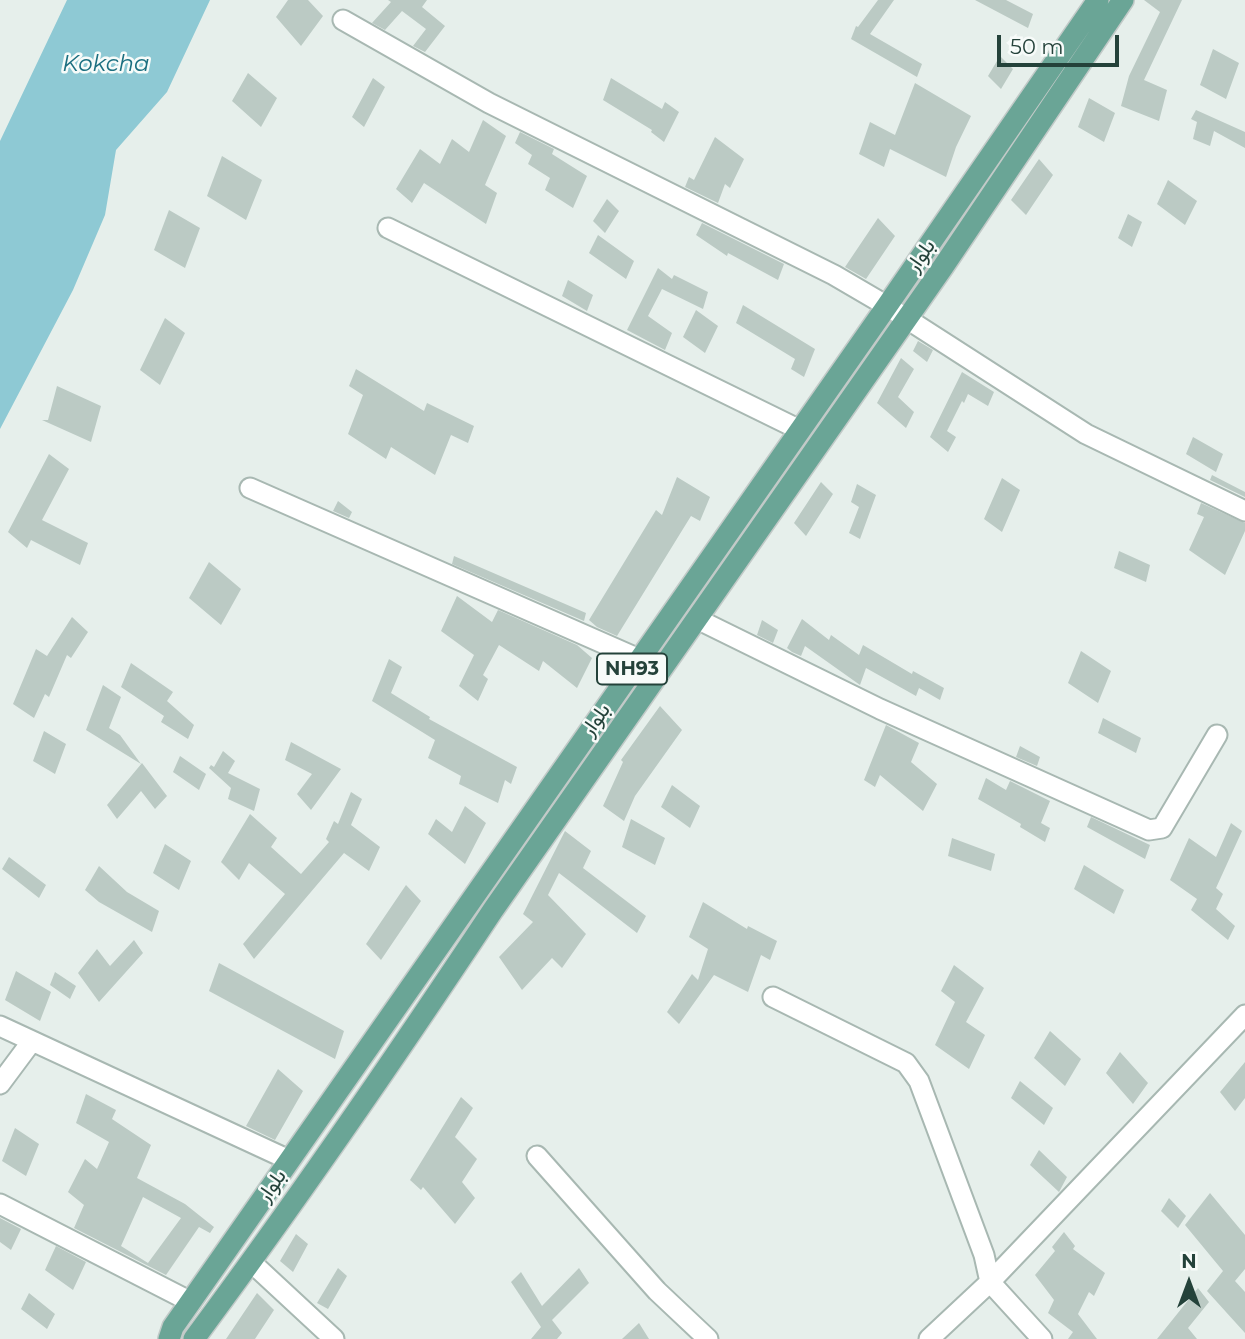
<!DOCTYPE html>
<html>
<head>
<meta charset="utf-8">
<style>
	body { margin:0 }
	#map { position:relative; width:1245px; height:1339px; overflow:hidden; background:#e6efeb; font-family:Montserrat,sans-serif }
	canvas { display:block }
	.north { position:absolute; left:1154px; top:1248px; width:70px; height:70px; -webkit-text-stroke:5px #f7fbf9; paint-order:stroke; rotate:0deg; font-size:19px; font-weight:700; line-height:28px; text-align:center; color:#24423a }
	.north::after { content:''; display:block; margin:auto; width:24px; height:32px; background:#24423a; clip-path:polygon(50% 0,100% 100%,50% 72%,0 100%) }
	.scale { position:absolute; left:997px; top:35px; width:122px; height:32px; box-sizing:border-box; border:4px solid #24423a; border-top:0; padding-left:9px; font-size:21px; line-height:24px; white-space:nowrap; color:#24423a; -webkit-text-stroke:5px #f7fbf9; paint-order:stroke }
</style>
</head>
<body>
<div id="map">
<canvas width="1245" height="1339"></canvas>
<div class="north">N</div>
<div class="scale">50 m</div>
</div>
<script>
const c = document.querySelector('canvas').getContext('2d');
c.lineJoin = 'round';
function fillPath(path, color) {
  c.fillStyle = color;
  c.fill(path, 'evenodd');
}
function trace(path, color, width, dash) {
  c.strokeStyle = color;
  c.lineWidth = width;
  c.lineCap = dash ? 'butt' : 'round';
  c.setLineDash(dash || []);
  c.stroke(path);
}
function label(font, color, halo, rows, align = 'center') {
  c.font = font + ' Montserrat,Vazirmatn,sans-serif';
  c.lineWidth = 5;
  c.setLineDash([]);
  c.textBaseline = 'middle';
  c.strokeStyle = halo;
  c.fillStyle = color;
  for (const [text, x, y, turn = 0] of rows) {
    c.save();
    c.translate(x, y);
    c.rotate((+turn || 0) * Math.PI / 180);
    c.textAlign = isNaN(turn) ? turn : align;
    if (halo) c.strokeText(text, 0, 0);
    c.fillText(text, 0, 0);
    c.restore();
  }
}
fillPath(new Path2D(`
	M67,0H210L167,92L116,150L105,215L73,290L0,429V141Z`), '#8ec9d4');
fillPath(new Path2D(`
	M288,0H308L323,16L301,46L276,17Z
	M388,0H427L422,7L445,26L425,52L413,46L426,29L402,11L385,30L372,23L391,2Z
	M878,0H894L870,34L922,64L917,77L851,39L856,26L858,27Z
	M975,0H1006L1033,14L1028,28Z
	M1144,0H1182L1144,80L1167,90L1159,121L1121,106L1129,76L1160,12Z
	M1213,49L1239,63L1226,99L1200,85Z
	M1000,56L1013,69L1001,89L988,76Z
	M248,73L277,98L261,127L232,101Z
	M373,78L385,87L364,127L352,117Z
	M611,78L662,109L665,102L679,112L664,142L651,132L652,130L603,100Z
	M915,83L971,116L956,147L946,177L890,149L884,167L859,154L870,122L895,135Z
	M1089,98L1115,113L1104,142L1078,127Z
	M1196,110L1245,132V148L1214,131L1210,146L1193,139L1197,122L1191,119Z
	M483,120L506,136L485,185L497,193L486,224L424,183L412,203L396,189L420,149L440,164L452,139L469,152Z
	M520,132L554,149L552,154L587,176L573,208L545,190L550,178L528,164L532,155L515,143Z
	M715,137L744,159L730,188L725,184L718,203L685,187L689,177L694,180Z
	M222,156L262,180L246,220L207,196Z
	M1039,159L1053,175L1026,215L1011,200Z
	M1168,180L1197,201L1185,225L1157,204Z
	M607,199L619,211L605,233L593,221Z
	M169,210L200,228L185,268L154,250Z
	M1128,214L1142,222L1132,247L1118,238Z
	M878,218L895,236L866,279L845,267Z
	M702,223L784,264L778,280L728,253L727,256L696,235Z
	M598,235L634,261L626,279L589,253Z
	M658,268L672,279L674,275L708,292L703,309L662,289L648,316L672,333L665,350L627,330Z
	M568,280L593,295L587,311L562,296Z
	M743,305L815,349L804,377L791,369L795,359L736,323Z
	M696,310L718,326L705,353L683,337Z
	M165,318L185,333L160,385L140,370Z
	M918,341L933,350L927,362L913,351Z
	M901,358L914,369L898,397L914,412L906,428L877,403Z
	M356,369L424,411L427,403L474,426L468,443L451,435L435,475L391,447L386,459L348,434L363,395L349,386Z
	M962,372L994,392L988,406L968,394L964,403L962,401L947,431L956,437L948,452L930,437Z
	M57,386L101,406L91,442L42,420H48Z
	M1193,437L1223,454L1216,472L1186,454Z
	M49,454L69,469L42,520L88,543L80,565L31,540L27,548L8,532Z
	M1212,475L1245,492V497L1210,480Z
	M677,477L710,497L700,521L691,516L617,636L597,627L589,620L656,510L662,515Z
	M1002,478L1020,490L1002,532L984,519Z
	M821,482L833,494L806,536L794,523Z
	M857,484L876,495L860,539L849,533L859,507L851,502Z
	M338,501L352,512L349,518L333,511Z
	M1201,503L1245,523V531L1225,575L1189,550L1204,517L1197,514Z
	M1119,551L1150,565L1146,582L1114,568Z
	M454,556L586,613L584,621L452,564Z
	M209,562L241,589L221,625L189,598Z
	M457,596L492,622L498,610L577,645L592,658L577,688L543,661L539,671L499,645L483,675L488,679L478,701L459,686L474,655L441,631Z
	M72,617L88,632L71,658L67,655L49,697L45,694L34,718L13,704L36,649L47,656Z
	M802,619L829,640L831,635L859,655L863,645L912,674L913,671L944,688L940,700L919,688L916,696L866,668L860,685L805,646L801,656L792,652L787,648Z
	M762,620L778,630L773,643L757,635Z
	M1081,651L1111,671L1098,703L1068,683Z
	M389,659L402,667L391,693L430,717L429,719L517,767L511,784L505,780L498,803L459,784L461,776L428,758L435,740L372,701Z
	M131,663L173,692L167,701L194,725L188,739L161,722L164,716L121,687Z
	M103,685L121,697L109,728L120,735L141,764L86,730Z
	M660,706L682,730L635,796L624,821L603,806L623,762L621,760Z
	M1103,718L1141,738L1136,753L1098,733Z
	M886,725L919,743L911,762L937,784L923,811L880,775L875,787L864,780Z
	M44,731L66,744L55,774L33,761Z
	M291,742L341,769L311,810L297,794L312,774L285,760Z
	M1020,746L1040,757L1037,766L1016,757Z
	M223,751L235,761L228,773L260,789L254,811L228,799L231,788L209,768L211,765L214,767Z
	M180,756L206,774L199,790L173,772Z
	M142,763L167,796L155,809L141,791L117,819L107,805Z
	M986,778L1006,790L1010,781L1050,801L1041,823L1050,828L1045,842L1020,827L1021,824L978,799Z
	M672,785L700,806L690,828L661,807Z
	M351,792L362,799L351,825L380,847L369,871L344,853L254,959L243,944L285,894L249,863L239,880L221,862L250,814L277,838L271,847L301,874L329,842L326,839L334,821L338,824Z
	M465,806L486,823L465,864L428,834L436,819L452,832Z
	M1091,817L1150,845L1145,859L1087,827Z
	M631,819L665,838L655,865L622,847Z
	M1231,823L1242,831L1216,888L1223,894L1216,909L1235,926L1228,940L1191,910L1197,899L1170,880L1189,838L1216,857Z
	M565,831L591,851L583,868L646,916L637,933L559,873L548,895L586,934L562,968L552,958L522,990L499,957L533,922L523,914Z
	M952,838L995,854L991,871L948,856Z
	M165,844L191,861L179,890L153,873Z
	M9,857L46,885L39,898L2,869Z
	M1084,865L1124,890L1114,914L1074,889Z
	M99,866L127,892L159,911L152,932L99,902L85,890Z
	M406,885L421,901L381,960L366,944Z
	M703,902L747,929L748,926L777,941L770,960L761,955L748,992L714,975L679,1024L667,1012L692,974L698,980L708,949L689,937Z
	M134,940L143,953L99,1002L78,973L97,949L110,966Z
	M219,963L344,1031L335,1059L209,991Z
	M954,965L984,988L966,1022L985,1035L969,1069L935,1045L955,1002L941,991Z
	M16,971L51,992L40,1021L5,1000Z
	M55,972L76,986L70,999L50,985Z
	M1050,1031L1081,1059L1065,1086L1034,1058Z
	M1120,1052L1148,1083L1133,1104L1106,1073Z
	M1245,1062V1098L1235,1111L1220,1092Z
	M278,1069L303,1091L275,1140L246,1126Z
	M1020,1081L1053,1108L1044,1125L1011,1098Z
	M86,1094L116,1110L112,1119L151,1145L137,1178L185,1204L214,1227L210,1233L199,1227L166,1275L74,1228L84,1205L68,1192L85,1159L97,1169L109,1142L76,1123ZM143,1197L181,1218L148,1263L121,1246Z
	M461,1097L473,1108L455,1137L477,1159L462,1182L475,1198L455,1224L423,1187L421,1190L410,1180Z
	M15,1128L39,1144L26,1176L2,1161Z
	M1039,1150L1067,1177L1059,1192L1030,1165Z
	M1210,1193L1245,1235V1269L1235,1281L1245,1292V1333L1207,1291L1223,1271L1185,1225Z
	M1169,1198L1186,1216L1178,1228L1161,1211Z
	M0,1218L21,1229L11,1250L0,1242Z
	M1064,1232L1075,1246L1073,1249L1105,1273L1094,1296L1089,1292L1078,1314L1097,1339H1068L1073,1332L1048,1313L1054,1300L1035,1275L1055,1251L1052,1247Z
	M296,1234L308,1244L293,1272L280,1261Z
	M56,1246L86,1262L73,1290L45,1270Z
	M338,1268L347,1276L328,1309L317,1303Z
	M579,1268L589,1283L552,1320L562,1333L557,1339H531L541,1327L511,1282L521,1272L542,1306Z
	M1198,1288L1209,1302L1188,1328L1197,1339H1157Z
	M29,1293L55,1314L47,1329L21,1309Z
	M257,1293L274,1310L255,1339H226Z
	M639,1323L649,1339H622Z`), '#bbcac4');
const minor = new Path2D(`
	M343,20L489,103L834,275L887,306L1086,434L1245,511
	M388,228L800,430
	M250,488L639,659
	M697,619L880,709L1149,830L1162,828L1217,735
	M773,997L906,1063L919,1081L984,1255L990,1282L1042,1339
	M0,1026L289,1160
	M0,1084L32,1041
	M537,1156L657,1291L708,1339
	M0,1204L191,1302
	M251,1262L334,1339
	M929,1339L990,1282L1245,1015`);
const major = new Path2D(`
	M169,1339L173,1327L887,306L1098,0
	M194,1339C298,1199 397,1055 493,910L943,267L1123,0`);
trace(minor, '#a8b8b2', 23);
trace(major, '#c2cac8', 24);
trace(minor, '#fff', 19);
trace(major, '#6aa596', 21);
for (const [x, y, w] of [
	[632,669,70]
]) {
  const box = new Path2D();
  box.roundRect(x - w / 2, y - 15.5, w, 31, 5);
  c.fillStyle = '#f7fbf9';
  c.fill(box);
  trace(box, '#24423a', 2);
}
label('bold 19px', '#24423a', null, [
	["NH93",632,669]
]);
label('21px', '#24423a', '#f7fbf9', [
	["بلوار",921,256,-55],
	["بلوار",596,720,-55],
	["بلوار",272,1186,-55]
]);
label('italic 23px', '#1c6f80', '#f7fbf9', [
	["Kokcha",106,64]
]);
</script>
</body>
</html>
